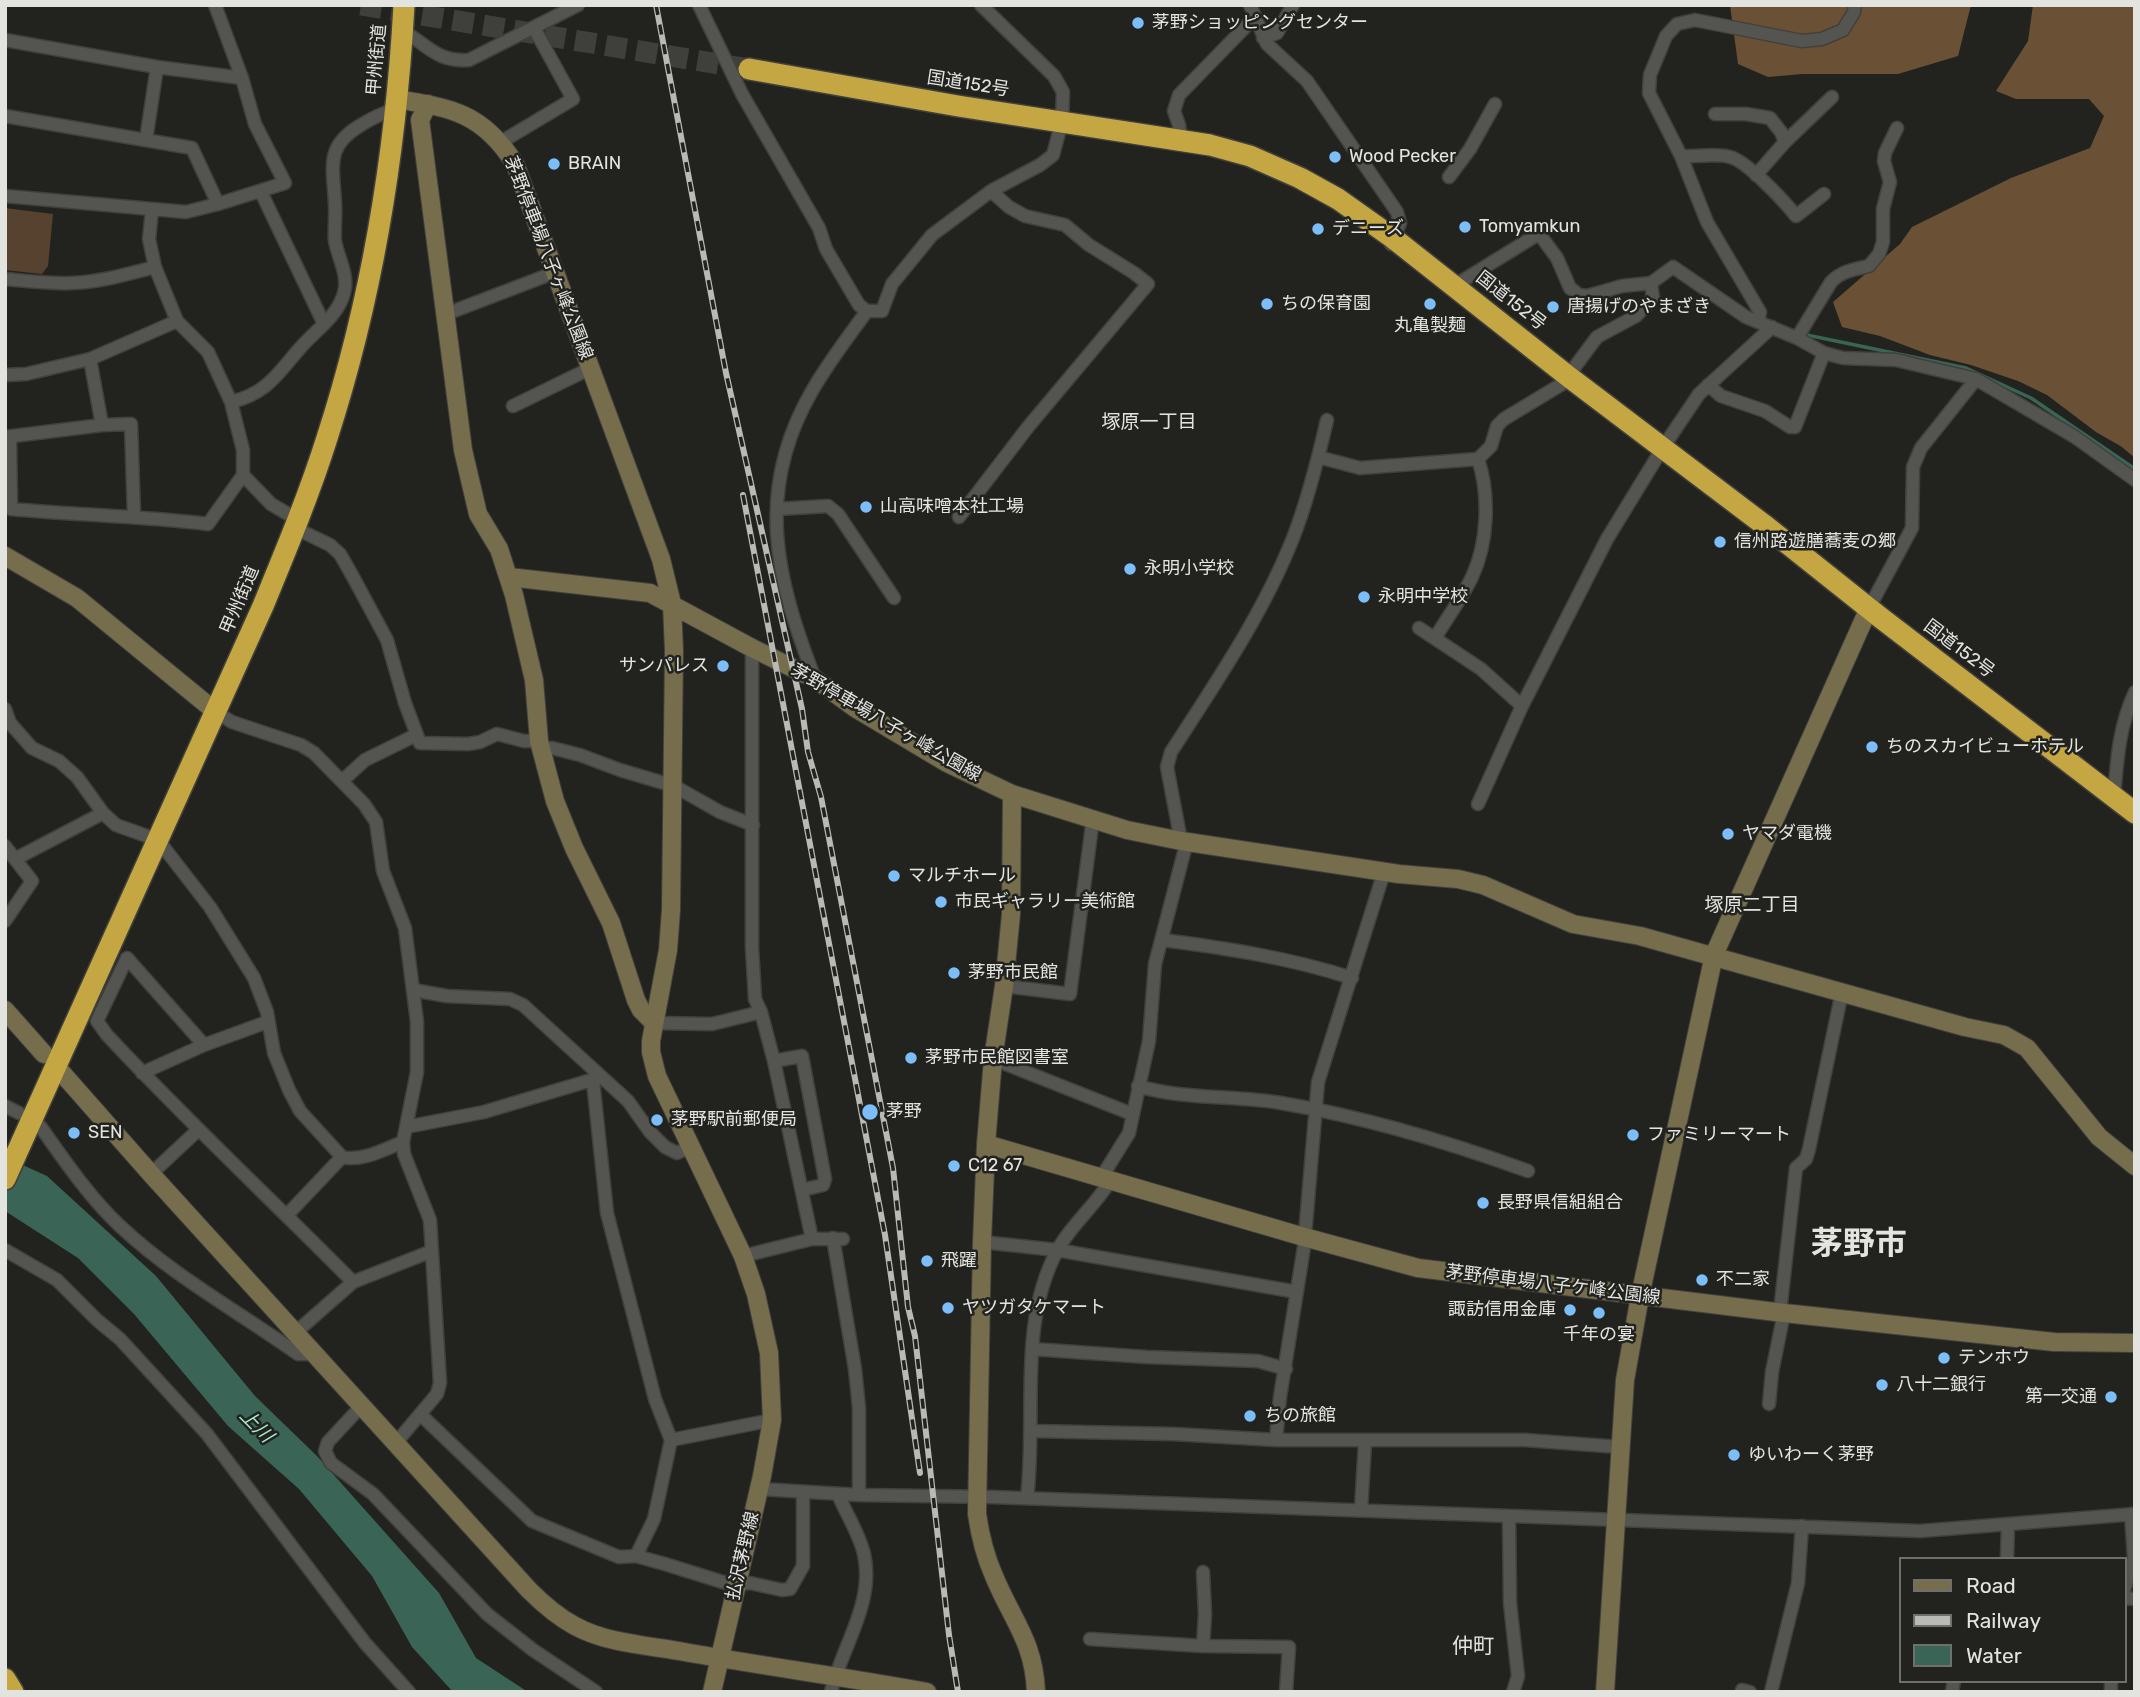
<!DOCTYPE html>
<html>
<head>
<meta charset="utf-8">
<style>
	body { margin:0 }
	#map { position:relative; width:2140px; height:1697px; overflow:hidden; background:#22231f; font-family:Rubik,sans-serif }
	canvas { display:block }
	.frame { position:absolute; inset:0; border:7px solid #e3e3e0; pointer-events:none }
	.legend { position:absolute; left:1899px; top:1557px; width:228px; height:126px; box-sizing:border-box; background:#22231f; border:2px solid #6f706c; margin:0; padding:9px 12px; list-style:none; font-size:21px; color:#e3e3e0 }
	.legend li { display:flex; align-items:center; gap:14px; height:35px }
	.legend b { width:35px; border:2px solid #6f706c }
</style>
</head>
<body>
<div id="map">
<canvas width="2140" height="1697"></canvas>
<div class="frame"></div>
<ul class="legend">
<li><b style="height:9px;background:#766d4c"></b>Road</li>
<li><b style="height:9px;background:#b9b9b6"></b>Railway</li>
<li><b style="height:19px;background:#3a6455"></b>Water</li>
</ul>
</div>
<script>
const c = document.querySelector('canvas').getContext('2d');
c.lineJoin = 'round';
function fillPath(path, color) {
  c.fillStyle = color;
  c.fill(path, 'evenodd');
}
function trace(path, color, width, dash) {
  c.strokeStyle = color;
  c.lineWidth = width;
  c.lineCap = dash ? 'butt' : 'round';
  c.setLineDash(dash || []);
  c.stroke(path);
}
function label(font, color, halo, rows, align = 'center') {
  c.font = font + ' Rubik,"Noto Sans JP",sans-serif';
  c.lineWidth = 5;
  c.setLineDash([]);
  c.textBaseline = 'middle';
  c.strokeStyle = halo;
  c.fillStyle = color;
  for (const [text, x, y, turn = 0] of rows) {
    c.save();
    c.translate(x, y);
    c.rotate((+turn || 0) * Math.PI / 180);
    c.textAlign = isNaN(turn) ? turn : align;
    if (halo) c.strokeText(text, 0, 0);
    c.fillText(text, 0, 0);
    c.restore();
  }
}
fillPath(new Path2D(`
	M5,208L53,214L48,266L42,274L5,270Z`), '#56422e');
fillPath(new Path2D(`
	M1730,5H1971L1958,56L1898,74H1802L1768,77L1738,64Z
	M2033,5H2135V458L2122,447L2096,432L2047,395L2018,381L1971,365L1930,355L1880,336L1842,327L1833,302L1900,244L1912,227L2011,178L2090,148L2104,116L2089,99H2016L1996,91L2028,41Z`), '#6a5136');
fillPath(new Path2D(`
	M5,1157L47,1176L156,1276L255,1396L317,1456L439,1593L476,1658L528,1692H453L412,1647L372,1576L299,1489L228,1426L134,1314L78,1258L5,1211Z`), '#3a6455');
trace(new Path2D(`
	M1807,335L1966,368L2031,398L2135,469`), '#3a6455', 3.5);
trace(new Path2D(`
	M361,5L749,69`), '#3f403c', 21, [21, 10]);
const street = new Path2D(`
	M699,5L742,94L819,228L826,249L859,305L867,311H882L892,284L932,235L991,191L1040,165L1053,155L1062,121L1063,92L1054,76L981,5
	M1250,5L1267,44L1307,81L1397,212L1400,223L1391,244
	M403,31C428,45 436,62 469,60L578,5
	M1263,38L1277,33L1293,5
	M5,40L157,67L242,78
	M1715,114H1746L1770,118L1781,132L1785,142L1756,175
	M5,116L192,148L218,204
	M146,140L157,67
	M1181,141L1179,125L1174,111L1179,95L1255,17
	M501,142L573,99L534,28
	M1785,142L1832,97
	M1681,156C1697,157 1715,153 1730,157C1747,161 1785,202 1796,216L1824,194
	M1449,177L1470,149L1495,104
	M261,192L324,324
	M5,196L186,212L218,204L285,183L255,124L242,78L215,5
	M5,279C28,281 50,284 72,283C100,282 128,274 155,267
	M1454,286L1535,236L1540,235L1557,258L1570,288L1579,295L1587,296L1622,286L1651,283L1673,267L1746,317L1797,338L1824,353L1843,358L1896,360L1976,379L2075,437L2135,480
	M446,314L556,272
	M1758,322L1760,312L1707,222L1681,156L1649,93L1650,75L1666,36L1677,24L1695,20L1802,41L1822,39L1843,30L1854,12L1855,5
	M1797,338L1831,282C1841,271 1855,269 1869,266L1879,254L1883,242V209L1890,182L1884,161L1885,153L1897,128
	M90,359L102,425
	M5,375L26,374L90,359L177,321
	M1708,385L1721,396L1765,411L1790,427H1795L1824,353
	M231,402C268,393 278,373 301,347C315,331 338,316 344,293C349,275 338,258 335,241C334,229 336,216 335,203C333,166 325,146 361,125C372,118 383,113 395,109
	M513,406L591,368
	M5,437L102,425L131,424L134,516
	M10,437L11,509C77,515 142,516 208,524L243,475V450L231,402L208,352L177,321L155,267L149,239L152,210
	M1318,457L1360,468L1478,459L1491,446L1497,426L1504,419L1562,384L1597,337L1636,316L1653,298L1651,283
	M243,475L271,504L298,520
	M777,509L828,506L838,514L894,598
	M959,517L1028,427L1148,284L1134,273L1089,245L1065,225L1025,216L1009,207L991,191
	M295,528L330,545L340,554L352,575L387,640L405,703L420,743L468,744L480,742L497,734L524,741H539
	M1869,608L1912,528L1913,467L1921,448L1976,379
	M1419,628L1481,669L1522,706
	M1435,638C1447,618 1462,598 1472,577C1488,543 1490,495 1478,459
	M752,648V948L755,999L761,1012L774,1061L812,1239
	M815,679C776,578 754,491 812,391C828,363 848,337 867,311
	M5,709L10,723L32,748L59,761L77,777L103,813L116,825L158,840L210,907L254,978L267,1012L274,1053L289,1090L300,1111L342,1157C362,1162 385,1149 403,1142
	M216,712L232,722L301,745L314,753L364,804L376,822L383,871L405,928L417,1022V1072L403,1142L404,1154L430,1220L440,1383L437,1394L395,1444
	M542,749L552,748L580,755L620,770L674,786L720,812L753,825
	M342,781L365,760L416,735
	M2114,797C2117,760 2119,726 2135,692
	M1478,804L1522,706L1607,539L1662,449L1699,394L1772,327
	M1181,841L1167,767L1171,752C1215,684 1263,614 1293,538C1308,500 1318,459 1327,420
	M5,846L32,881L5,921
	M15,859L103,813
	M1162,940C1226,948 1290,958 1352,978
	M1004,986L1070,994L1093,818
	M413,990L447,996L510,999L523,1005L628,1101L650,1132L665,1147L677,1153L690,1147
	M654,1023L712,1024L761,1012
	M204,1045L127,958L97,1021L107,1035C186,1120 271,1199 353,1282
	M993,1059L1132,1114
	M774,1061L802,1056L825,1179L823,1185L802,1190
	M142,1073L204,1045L267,1022
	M593,1081L607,1213L655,1399L671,1440L654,1519L636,1556
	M1138,1086C1184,1100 1234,1095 1281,1103C1365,1117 1448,1142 1528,1171
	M5,1106L19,1113
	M40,1126C64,1160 90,1198 120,1226C173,1276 239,1312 298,1354H313
	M406,1127L484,1112L598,1078
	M151,1174L198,1130
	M1101,1178L1129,1133L1149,1041L1155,964L1187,841
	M287,1215L342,1157
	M833,1238L855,1369L859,1408V1495
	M982,1242L1057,1250L1297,1292
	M5,1250L57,1280L97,1320L120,1339L207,1434L365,1643L409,1692
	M743,1256L812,1239H843
	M1780,1312L1796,1168L1806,1159L1809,1149L1842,992
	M295,1333L353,1282L432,1251
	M1032,1349L1147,1357L1258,1361L1286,1369
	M1769,1404L1772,1372L1784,1313
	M355,1413L328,1442L325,1451L331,1463L373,1494L487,1614L533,1650L596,1692
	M421,1415L532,1521L619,1557L636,1556L665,1564L729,1584L750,1583L782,1590L790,1589L803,1566V1492
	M1032,1431L1174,1434L1276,1440H1525L1620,1447
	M671,1440L772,1420
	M1276,1440L1280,1397L1304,1247L1318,1082L1384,872
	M760,1489L859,1495L992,1497L1920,1531L2135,1514
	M1027,1498C1037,1416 1017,1324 1058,1249C1072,1224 1095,1206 1110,1181
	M1361,1510L1365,1442
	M1509,1517L1510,1603L1518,1676L1513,1692
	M2007,1559L2008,1524
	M2124,1590L2134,1558L2131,1514
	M2124,1598L2135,1599
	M1090,1639L1203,1646L1289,1647L1286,1692
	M1203,1646L1205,1614L1203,1572
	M2111,1681V1692
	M1742,1690L1750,1692
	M831,1692C842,1646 875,1603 864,1554C859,1533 846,1514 838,1494
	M1771,1692L1798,1583L1802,1526
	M1952,1692L1954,1681`);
const secondary = new Path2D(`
	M396,99C452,108 483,113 515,164L661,559L672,604L674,651L671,910L668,950L651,1041V1052L657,1076L743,1256L756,1294L769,1353L772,1420L762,1476L712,1692
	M428,104L420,120L463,450L478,514L499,549L514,595L534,680L539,741L555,801L574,848L611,923L636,1000L641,1010L654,1023
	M5,556L77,598L216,712
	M509,577L650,593L752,648L815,679L855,708L947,763L1012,794L1011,914L1004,986L993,1059L986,1144L982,1242L977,1514C980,1535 985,1556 994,1576C1012,1620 1034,1641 1036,1692
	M1012,794L1127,830L1181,841L1399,874L1458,879L1483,885L1573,924L1640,936L1965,1027L2004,1035L2027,1048L2099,1137L2135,1166
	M5,1010L44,1054
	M62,1073L151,1174L529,1590C543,1604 558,1617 575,1626C606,1643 645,1645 679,1651C762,1666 845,1677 927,1692
	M986,1144L1304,1237L1418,1268L1784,1313L2054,1342L2135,1343
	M1605,1692L1625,1380L1640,1296L1714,955L1869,608`);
const highway = new Path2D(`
	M749,69L958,106L1210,145L1250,156L1300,178L1338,199L1393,238L1569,377L1763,524L1881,618L2135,813
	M5,1179L263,606C286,550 309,495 327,438C372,299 396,151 404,5
	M5,1679L13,1692`);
trace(street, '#40403d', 15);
trace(secondary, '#40403d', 20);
trace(highway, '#40403d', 24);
trace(street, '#545550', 12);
trace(secondary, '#766d4c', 18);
trace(highway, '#c4a642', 21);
const rail = new Path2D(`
	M656,5L726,373L802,709L808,752L821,797L893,1168L908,1307L915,1336L949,1635L958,1692
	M743,495L885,1235L920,1473`);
trace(rail, '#b9b9b6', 6);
trace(rail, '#22231f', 3.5, [10]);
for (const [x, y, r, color] of [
	[1138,23,7,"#7cbef9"],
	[1335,157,7,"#7cbef9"],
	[554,164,7,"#7cbef9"],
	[1465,227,7,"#7cbef9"],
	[1318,229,7,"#7cbef9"],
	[1267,304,7,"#7cbef9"],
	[1430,304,7,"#7cbef9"],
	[1553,307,7,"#7cbef9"],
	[866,507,7,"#7cbef9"],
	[1720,542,7,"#7cbef9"],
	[1130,569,7,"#7cbef9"],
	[1364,597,7,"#7cbef9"],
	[723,666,7,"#7cbef9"],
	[1872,747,7,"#7cbef9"],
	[1728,834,7,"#7cbef9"],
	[894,876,7,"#7cbef9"],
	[941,902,7,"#7cbef9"],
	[954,973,7,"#7cbef9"],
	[911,1058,7,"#7cbef9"],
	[870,1112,9,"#7cbef9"],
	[657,1120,7,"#7cbef9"],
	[74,1133,7,"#7cbef9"],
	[1633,1135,7,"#7cbef9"],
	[954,1166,7,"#7cbef9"],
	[1483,1203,7,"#7cbef9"],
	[927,1261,7,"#7cbef9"],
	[1702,1280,7,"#7cbef9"],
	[948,1308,7,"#7cbef9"],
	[1570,1310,7,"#7cbef9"],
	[1599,1313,7,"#7cbef9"],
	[1944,1358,7,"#7cbef9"],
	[1882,1385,7,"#7cbef9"],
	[2111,1397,7,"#7cbef9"],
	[1250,1416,7,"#7cbef9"],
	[1734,1455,7,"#7cbef9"]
]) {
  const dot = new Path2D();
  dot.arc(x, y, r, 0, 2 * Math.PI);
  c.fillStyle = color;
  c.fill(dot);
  trace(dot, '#22231f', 2.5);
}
label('18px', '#e3e3e0', '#22231f', [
	["茅野ショッピングセンター",1152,23],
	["Wood Pecker",1349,157],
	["BRAIN",568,164],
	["Tomyamkun",1479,227],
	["デニーズ",1332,229],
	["ちの保育園",1281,304],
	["唐揚げのやまざき",1567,307],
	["丸亀製麺",1430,326,"center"],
	["山高味噌本社工場",880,507],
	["信州路遊膳蕎麦の郷",1734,542],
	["永明小学校",1144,569],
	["永明中学校",1378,597],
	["サンパレス",709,666,"right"],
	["ちのスカイビューホテル",1886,747],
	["ヤマダ電機",1742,834],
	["マルチホール",908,876],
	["市民ギャラリー美術館",955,902],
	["茅野市民館",968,973],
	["茅野市民館図書室",925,1058],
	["茅野",886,1112],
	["茅野駅前郵便局",671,1120],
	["SEN",88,1133],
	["ファミリーマート",1647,1135],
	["C12 67",968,1166],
	["長野県信組組合",1497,1203],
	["飛躍",941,1261],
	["不二家",1716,1280],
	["ヤツガタケマート",962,1308],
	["諏訪信用金庫",1556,1310,"right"],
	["千年の宴",1599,1335,"center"],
	["テンホウ",1958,1358],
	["八十二銀行",1896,1385],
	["第一交通",2097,1397,"right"],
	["ちの旅館",1264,1416],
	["ゆいわーく茅野",1748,1455]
], 'left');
label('18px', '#e3e3e0', '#22231f', [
	["甲州街道",377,60,-85],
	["国道152号",968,84,9],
	["茅野停車場八子ヶ峰公園線",548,258,69],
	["国道152号",1511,301,38],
	["甲州街道",240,600,-67],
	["国道152号",1959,649,37],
	["茅野停車場八子ヶ峰公園線",886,723,30],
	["茅野停車場八子ケ峰公園線",1553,1285,7],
	["払沢茅野線",743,1556,-77]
]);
label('19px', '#e3e3e0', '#22231f', [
	["塚原一丁目",1149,423],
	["塚原二丁目",1752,906]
]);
label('italic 19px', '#a4eed3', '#22231f', [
	["上川",256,1426,45]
]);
label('21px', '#e3e3e0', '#22231f', [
	["仲町",1473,1647]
]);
label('bold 32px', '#e3e3e0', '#22231f', [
	["茅野市",1859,1245]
]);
</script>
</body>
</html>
